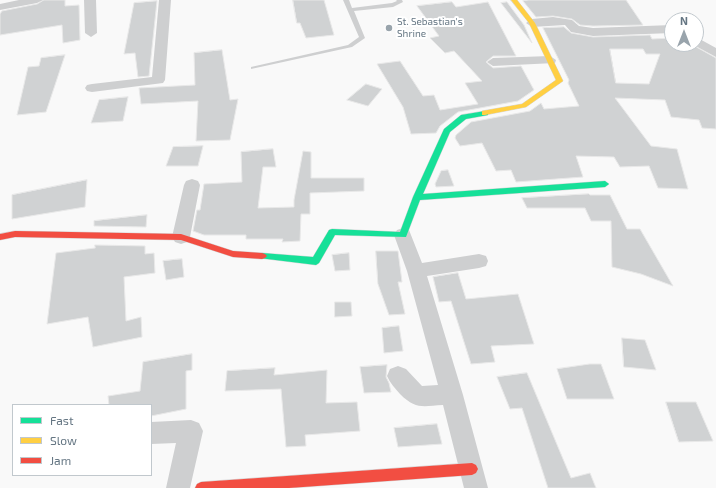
<!DOCTYPE html>
<html>
<head>
<meta charset="utf-8">
<style>
	body { margin:0 }
	#map { position:relative; width:716px; height:488px; overflow:hidden; background:#f9f9f9; font-family:"Exo 2",sans-serif }
	canvas { display:block }
	.legend { position:absolute; left:12px; top:404px; width:140px; height:72px; box-sizing:border-box; background:#fff; border:1px solid #c1c8cd; margin:0; padding:5px 7px; list-style:none; font-size:12px; color:#657683 }
	.legend li { display:flex; align-items:center; gap:8px; height:20px }
	.legend b { width:20px; border:1px solid #c1c8cd }
	.north { position:absolute; left:664px; top:12px; width:40px; height:40px; box-sizing:border-box; background:#fff; border:1px solid #c1c8cd; border-radius:50%; rotate:0deg; font-size:11px; font-weight:700; line-height:16px; text-align:center; color:#657683 }
	.north::after { content:''; display:block; margin:auto; width:14px; height:18px; background:#99a4ac; clip-path:polygon(50% 0,100% 100%,50% 72%,0 100%) }
</style>
</head>
<body>
<div id="map">
<canvas width="716" height="488"></canvas>
<ul class="legend">
<li><b style="height:5px;background:#16e098"></b>Fast</li>
<li><b style="height:5px;background:#ffcf43"></b>Slow</li>
<li><b style="height:5px;background:#f24e42"></b>Jam</li>
</ul>
<div class="north">N</div>
</div>
<script>
const c = document.querySelector('canvas').getContext('2d');
c.lineJoin = 'round';
function fillPath(path, color) {
  c.fillStyle = color;
  c.fill(path, 'evenodd');
}
function trace(path, color, width, dash) {
  c.strokeStyle = color;
  c.lineWidth = width;
  c.lineCap = dash ? 'butt' : 'round';
  c.setLineDash(dash || []);
  c.stroke(path);
}
function label(font, color, halo, rows, align = 'center') {
  c.font = font + ' "Exo 2",sans-serif';
  c.lineWidth = 4;
  c.setLineDash([]);
  c.textBaseline = 'middle';
  c.strokeStyle = halo;
  c.fillStyle = color;
  for (const [text, x, y, turn = 0] of rows) {
    c.save();
    c.translate(x, y);
    c.rotate((+turn || 0) * Math.PI / 180);
    c.textAlign = isNaN(turn) ? turn : align;
    if (halo) c.strokeText(text, 0, 0);
    c.fillText(text, 0, 0);
    c.restore();
  }
}
const building = new Path2D(`
	M44,0H65V6L79,5L80,40L63,43L62,25L0,35V14L2,11L37,4Z
	M293,0H324L334,35L306,38L300,23H297Z
	M529,0H626L643,25L593,26L580,25L572,19L553,16L536,17L523,1Z
	M157,1L149,76L138,77L135,53L124,54L134,3Z
	M452,2L456,7L488,2L516,56H493L486,62L493,68L521,66L534,90L518,101L458,112L440,126L436,133L411,134L403,107L377,64L400,61L423,96L434,95L440,110L478,104L465,83L482,81L454,51L445,53L430,38L439,36L417,6Z
	M507,2L524,25L532,43L501,3Z
	M564,27L571,33L593,37L650,35L652,39L672,38V44H691L716,58V129L702,128L699,120L671,117L665,100L615,98L651,146L677,149L688,189L658,188L649,166L620,167L614,157L576,156L583,177L516,182L511,170L496,171L482,143L460,146L455,138L456,135L471,122L530,111L541,103L544,109L579,106L568,83L569,80L543,28ZM610,49H643L646,54H660L649,84L616,83Z
	M222,50L230,100L238,99L230,140L196,141L198,101L141,104L139,88L195,85L194,53Z
	M65,55L46,112L17,115L28,67L39,66L41,58Z
	M366,84L382,89L368,106L347,100Z
	M128,97L123,121L91,123L99,100Z
	M203,146L198,166H166L173,147Z
	M273,149L276,167H263L258,208L294,207V200L303,151L311,152V178H364V191L310,193V214H301L300,241L282,242L283,239H246V235H204L193,231L197,210H200L204,184L242,182L241,152Z
	M448,170L454,186L436,187L435,184L441,171Z
	M87,180L85,207L12,219V195Z
	M589,194L590,195H610L627,229H640L673,286L641,274L612,267L611,221H591L585,208H527L522,198Z
	M147,215L146,227L94,226V221Z
	M95,245L145,246V254L154,253L155,273L124,277L126,321L141,317L142,337L93,347L88,317L47,324L56,253L95,248Z
	M376,251H398L402,282H398L405,314L389,315L378,284Z
	M349,253L350,270L335,271L332,255Z
	M182,259L184,277L166,280L163,261Z
	M458,273L466,299L518,294L534,344L491,346L495,362L471,364L451,301L439,302L433,277Z
	M335,302H351L352,316L335,317Z
	M399,326L403,351L384,353L382,328Z
	M622,338L645,340L656,370L624,367Z
	M192,354V370L186,371V409L151,416V405H109L108,396L140,391L143,362Z
	M590,364H601L614,399H567L557,369Z
	M387,365L386,377L389,383L391,392L364,393L360,367Z
	M275,368L274,375L327,370L326,403L357,402L360,431L305,435L306,446L286,447L281,389L225,391L227,371Z
	M527,373L571,478L590,473L596,488H548L522,408L510,409L497,377Z
	M666,402H696L713,441L679,442Z
	M437,424L442,444L398,447L394,428Z`);
fillPath(building, '#d0d2d3');
trace(building, '#e8e8e8', 1);
const fast = new Path2D(`
	M485,111H488V115L466,119L450,132L423,194L605,181L609,184L605,187L420,200L406,237L335,235L319,263L316,265L259,258L257,256L259,254L262,253L313,257L329,230L332,229L400,232L413,197L444,129L461,115Z`);
const slow = new Path2D(`
	M511,0H517L535,23L563,81L526,107L485,115H482V111L522,104L556,80L529,23Z`);
const jam = new Path2D(`
	M15,231L181,234L233,251L262,253L265,254L267,256L265,258L262,259L233,257L181,240L15,237L0,240V234Z
	M472,463L476,465L478,469L476,473L472,475L289,488H195L197,484L201,482Z`);
trace(fast, '#d5d6d7', 1);
trace(slow, '#d5d6d7', 1);
trace(jam, '#d5d6d7', 1);
fillPath(new Path2D(`
	M343,0H349L352,8L392,3L397,1L396,0H402L403,2L393,7L354,11L365,38L352,47L251,69V67L348,45L359,37Z`), '#cecfd0');
fillPath(new Path2D(`
	M19,0H43L37,3L0,10V4Z
	M84,0H96L97,33L91,37L85,33Z
	M159,0H171L165,80L163,83L92,92L87,91L85,88L87,85L92,84L152,77Z
	M553,17L572,20L579,26L593,28L672,25V33L593,36L571,32L565,25L532,27L526,23L532,19Z
	M696,37L716,48V57L692,44H696Z
	M550,56L556,60L555,63L493,66L487,62L493,58Z
	M192,179L198,181L200,185L190,237L187,242L181,244L175,242L172,237L184,185L186,181Z
	M403,228L409,230L422,263L479,254L486,256L488,261L486,266L479,268L427,276L463,395L488,488H464L443,405C423,406 416,410 400,394C395,388 390,383 387,376L390,369L398,366L406,369L422,386L438,385L407,271L394,235L397,230Z
	M191,420L199,423L203,431L190,488H166L176,443L151,444V422Z`), '#cecfd0');
fillPath(fast, '#16e098');
fillPath(slow, '#ffcf43');
fillPath(jam, '#f24e42');
for (const [x, y, r, color] of [
	[389,28,4,"#99a4ac"]
]) {
  const dot = new Path2D();
  dot.arc(x, y, r, 0, 2 * Math.PI);
  c.fillStyle = color;
  c.fill(dot);
  trace(dot, '#fff', 1.5);
}
label('10px', '#657683', '#fff', [
	["St. Sebastian's",397,22],
	["Shrine",397,34]
], 'left');
</script>
</body>
</html>
